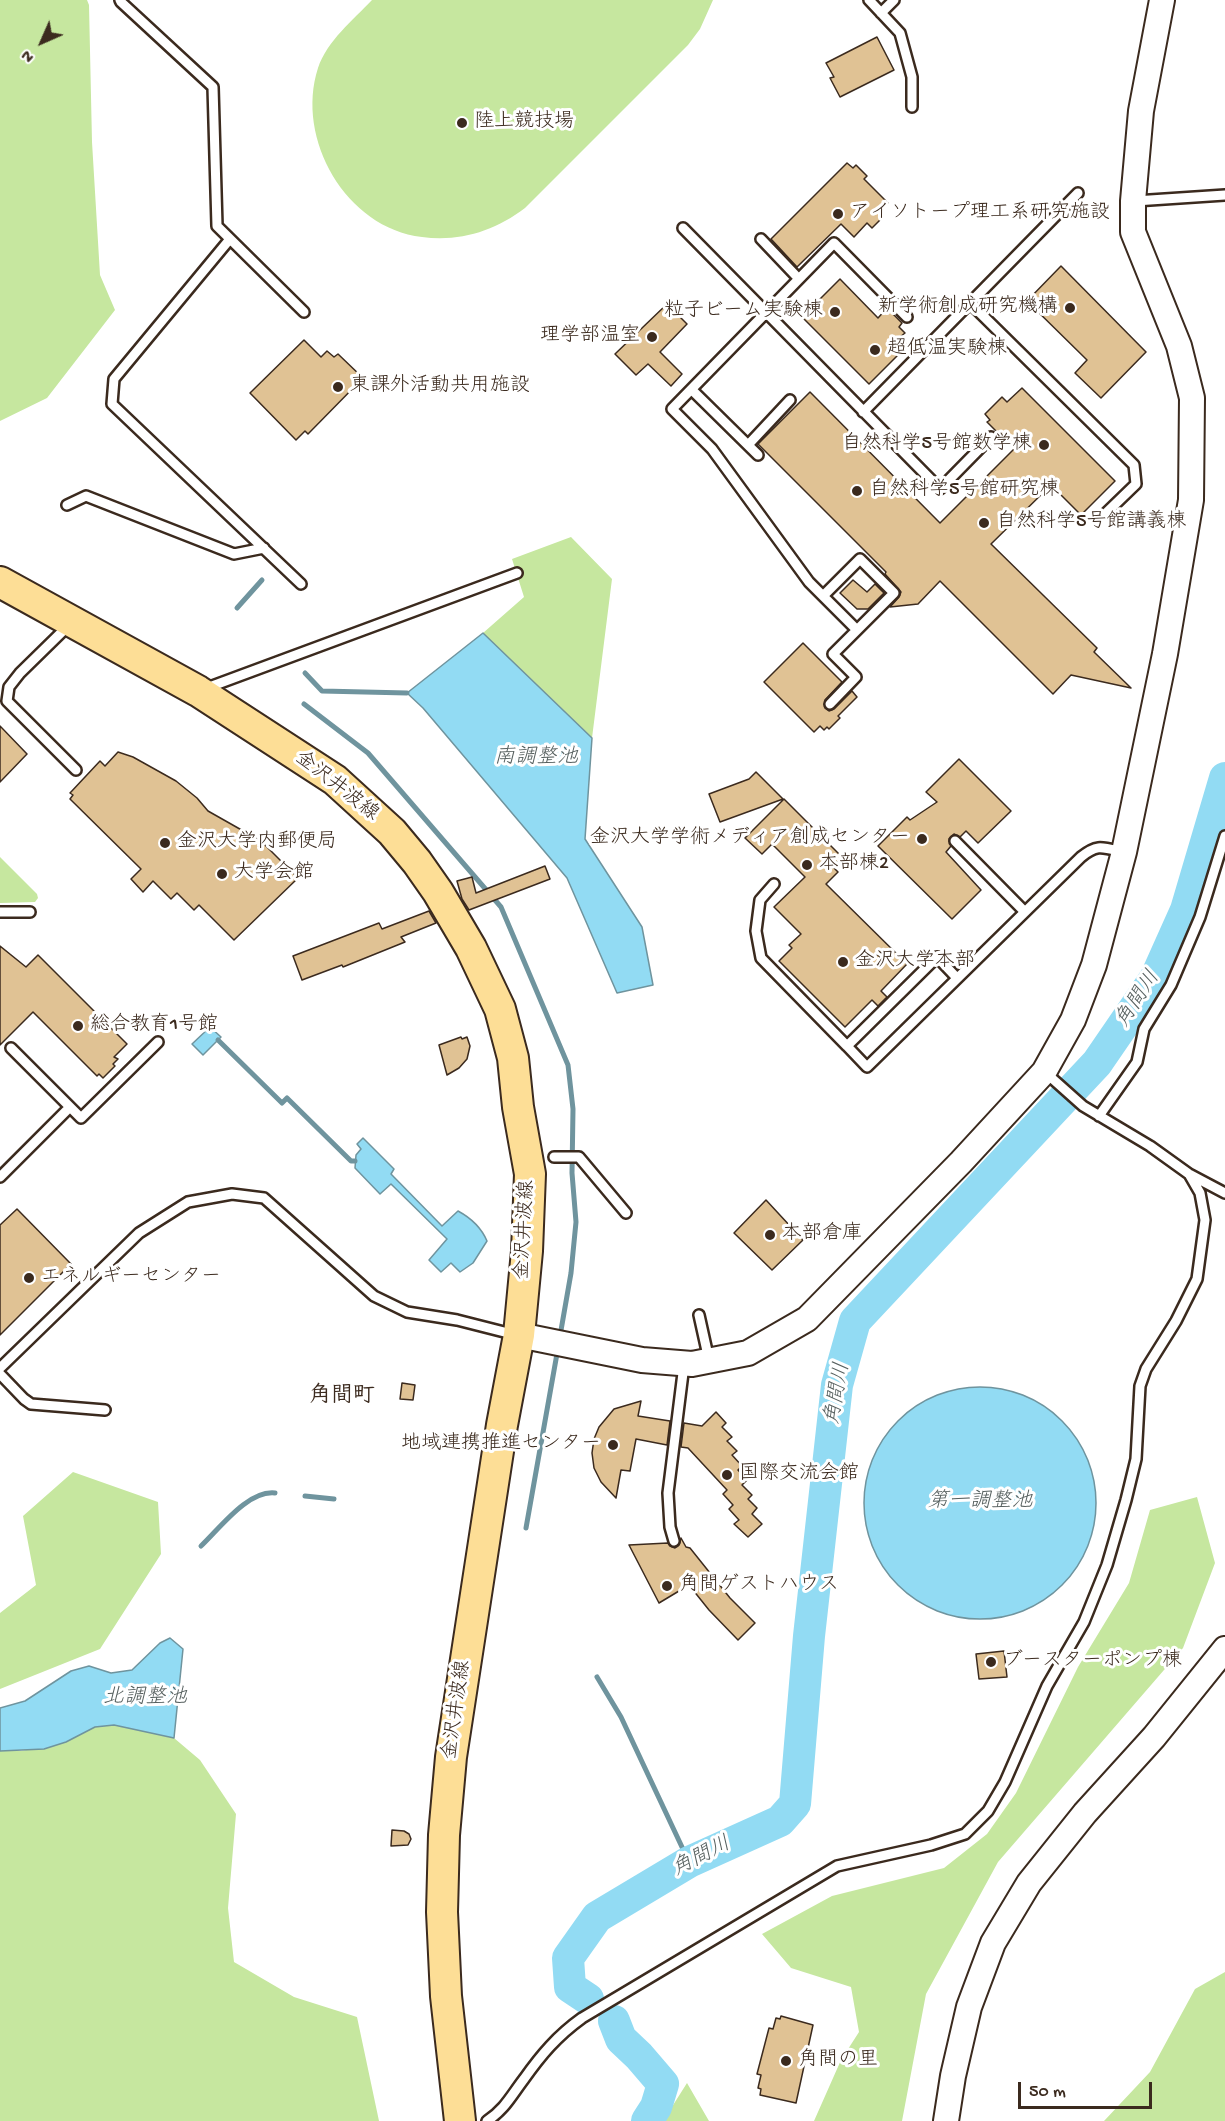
<!DOCTYPE html>
<html>
<head>
<meta charset="utf-8">
<style>
	body { margin:0 }
	#map { position:relative; width:1225px; height:2121px; overflow:hidden; background:#fff; font-family:"Gochi Hand",sans-serif }
	canvas { display:block }
	.north { position:absolute; left:12px; top:12px; width:60px; height:60px; -webkit-text-stroke:4px #fff; paint-order:stroke; rotate:225deg; font-size:16px; font-weight:700; line-height:24px; text-align:center; color:#3b2a1e }
	.north::after { content:''; display:block; margin:auto; width:21px; height:27px; background:#3b2a1e; clip-path:polygon(50% 0,100% 100%,50% 72%,0 100%) }
	.scale { position:absolute; left:1018px; top:2082px; width:134px; height:27px; box-sizing:border-box; border:3px solid #3b2a1e; border-top:0; padding-left:8px; font-size:18px; line-height:21px; white-space:nowrap; color:#3b2a1e; -webkit-text-stroke:4px #fff; paint-order:stroke }
</style>
</head>
<body>
<div id="map">
<canvas width="1225" height="2121"></canvas>
<div class="north">N</div>
<div class="scale">50 m</div>
</div>
<script>
const c = document.querySelector('canvas').getContext('2d');
c.lineJoin = 'round';
function fillPath(path, color) {
  c.fillStyle = color;
  c.fill(path, 'evenodd');
}
function trace(path, color, width, dash) {
  c.strokeStyle = color;
  c.lineWidth = width;
  c.lineCap = dash ? 'butt' : 'round';
  c.setLineDash(dash || []);
  c.stroke(path);
}
function label(font, color, halo, rows, align = 'center') {
  c.font = font + ' "Gochi Hand","Klee One",sans-serif';
  c.lineWidth = 6;
  c.setLineDash([]);
  c.textBaseline = 'middle';
  c.strokeStyle = halo;
  c.fillStyle = color;
  for (const [text, x, y, turn = 0] of rows) {
    c.save();
    c.translate(x, y);
    c.rotate((+turn || 0) * Math.PI / 180);
    c.textAlign = isNaN(turn) ? turn : align;
    if (halo) c.strokeText(text, 0, 0);
    c.fillText(text, 0, 0);
    c.restore();
  }
}
fillPath(new Path2D(`
	M0,0H87L89,5L92,142L100,275L115,310L47,398L0,421Z
	M372,0H713L700,29L688,45L525,208C495,231 460,242 422,237C346,228 295,139 318,68C327,41 353,20 372,0Z
	M571,537L612,579L592,738L483,633L524,597L512,559Z
	M0,857L37,894L38,898L35,902L0,903Z
	M73,1472L158,1502L161,1554L100,1649L0,1689V1613L36,1585L23,1516Z
	M1197,1497L1215,1563L1183,1648L998,1862L926,1994L902,2121H814L841,2060L859,2032L851,1987L791,1968L762,1934L832,1896L944,1868L987,1834L1016,1793L1078,1667L1129,1583L1150,1510Z
	M114,1725L174,1738L200,1760L236,1814L228,1908L234,1962L294,1997L357,2017L379,2121H0V1751H21L66,1742L95,1727Z
	M1225,1972V2121H1104L1150,2072L1195,1989Z
	M687,2083L709,2121H663Z`), '#c6e79f');
const water = new Path2D(`
	M483,633L592,738L585,839L642,927L653,985L617,993L567,878L423,708L407,693Z
	M210,1027L221,1037L203,1055L192,1044Z
	M363,1138L394,1169L391,1174L442,1226L458,1211C471,1218 481,1227 487,1241L473,1263L460,1272L451,1263L441,1272L429,1260L447,1239L391,1184L380,1194L355,1168L356,1155L361,1149L357,1144Z
	M864 1503a116 116 0 1 1 232 0a116 116 0 1 1-232 0Z
	M170,1638L183,1649L174,1738L114,1725L95,1727L66,1742L44,1749L0,1751V1708L25,1701L71,1671L89,1666L111,1673L132,1670L160,1643Z`);
fillPath(water, '#92dbf3');
trace(water, '#6f949e', 1.5);
trace(new Path2D(`
	M237,608L262,580
	M305,673L322,691L407,693
	M304,704L368,753L501,907L568,1065L573,1109L572,1173L576,1222L571,1273L560,1336
	M218,1040L282,1103L287,1098L351,1161H355
	M305,1496L334,1499
	M526,1528L558,1348
	M201,1546C220,1528 248,1490 275,1493
	M597,1677L621,1717L689,1862`), '#6f949e', 5);
trace(new Path2D(`
	M588,1999L570,1987L568,1958L597,1917L689,1862L780,1821L795,1804L809,1636L837,1385L855,1321L1097,1063L1156,977L1186,910L1225,778
	M614,2021L621,2039L639,2056L663,2084L656,2107L647,2121`), '#92dbf3', 32);
const building = new Path2D(`
	M877,37L894,70L840,97L830,78L834,77L826,63Z
	M847,163L853,168L856,165L867,176L864,179L888,203L878,211L883,217L872,228L867,223L854,237L841,224L797,267L771,239Z
	M1061,266L1146,352L1101,398L1075,373L1087,360L1027,301Z
	M840,279L878,318L887,308L902,323L899,327L905,333L900,337L908,345L869,384L802,317Z
	M667,304L687,324L660,352L682,374L671,386L648,364L636,375L615,354Z
	M304,340L321,357L327,351L334,357L338,354L363,378L308,434L305,431L296,440L250,393Z
	M1022,388L1115,481L1081,515L1051,485L991,544L1097,648L1094,652L1131,688L1071,675L1053,694L940,581L918,604L890,607L899,597L901,592L885,574L886,572L758,444L810,392L940,523L1014,449L987,422L990,420L985,414L1002,397L1007,402Z
	M853,580L867,592L875,584L884,593L868,609H857L840,593Z
	M803,643L842,682L825,700V708L829,711L834,709L852,691L857,697L838,716L840,718L829,729L827,727L824,730L820,726L814,732L764,682Z
	M0,726L27,754L0,782Z
	M118,752L133,757L176,781L197,798L208,811L261,841L298,878L234,940L199,905L194,910L177,893L171,899L153,881L143,892L131,879L141,869L70,799L73,795L70,793L100,761L105,766Z
	M959,759L1011,811L978,843L966,831L960,837L954,834L949,839L951,846L946,852L981,890L952,919L878,846L907,817L910,820L937,802L926,792Z
	M756,772L783,799L720,822L709,794L749,779Z
	M784,799L842,857L832,866L838,872L826,884L907,964L881,991L887,997L878,1006L872,1000L845,1027L779,961L792,948L789,945L801,934L774,907L805,877L772,844L762,854L745,838Z
	M545,866L550,879L469,910L462,899L457,881L472,877L476,893Z
	M429,911L436,923L401,937L405,942L343,967L342,965L302,980L293,956L379,923L382,929Z
	M0,946L26,967L38,955L127,1044L114,1057L118,1059L113,1064L115,1066L103,1078L99,1074L97,1076L33,1012L0,1045Z
	M461,1037L462,1039L467,1037L470,1046L467,1059L459,1068L447,1075L439,1045Z
	M766,1200L803,1240L772,1270L734,1233Z
	M17,1209L71,1264L0,1335V1225Z
	M402,1383L415,1385L413,1400L400,1399Z
	M641,1401L638,1416L670,1421L667,1445L636,1439L630,1471L621,1470L616,1498L601,1482L594,1468L592,1453L594,1439L599,1427L614,1409Z
	M716,1412L726,1423L722,1427L732,1437L727,1441L737,1451L732,1455L742,1466L738,1470L747,1480L742,1485L752,1495L748,1499L757,1508L752,1514L762,1524L748,1537L734,1524L739,1520L729,1509L733,1505L723,1494L727,1490L688,1448L681,1447L684,1423L702,1426Z
	M681,1538L686,1547L690,1548L730,1598L755,1623L738,1640L709,1610L689,1585L659,1603L629,1545L668,1543L670,1546L675,1548L679,1545Z
	M1004,1651L1007,1677L979,1679L976,1654Z
	M392,1830L404,1831L409,1834L411,1839L408,1845L391,1846Z
	M781,2016L813,2025L796,2103L760,2095L761,2089L758,2088L761,2075L757,2074L769,2028L773,2029L776,2018L780,2019Z`);
fillPath(building, '#e0c294');
trace(building, '#3b2a1e', 1.5);
const service = new Path2D(`
	M120,0L121,2L213,87L217,226L304,312
	M869,0L900,33L912,77V107
	M881,13L894,0
	M1135,201L1225,195
	M683,228L940,489L991,437
	M230,239L114,379L112,404L301,584
	M761,239L799,279
	M970,303L1134,465L1136,484L1105,514
	M692,390L758,455
	M863,412L1078,193
	M748,445L790,400
	M67,505L86,496L234,554L264,548
	M823,596L860,559L894,593L857,630
	M69,625L20,673L9,687L7,701L76,770
	M204,689L517,573
	M830,704L856,677L833,654L857,630L809,582L712,449L672,409L834,243L907,317
	M955,841L1025,912
	M774,884L760,900L756,931L761,958L847,1046
	M0,912H30
	M957,978L937,957L847,1046L867,1067L1081,857C1097,844 1102,847 1122,852
	M1046,1073L1083,1106L1150,1146L1189,1174L1225,1193
	M70,1107L81,1118L158,1042
	M1099,1116L1137,1062L1144,1029L1171,985L1200,917L1225,836
	M554,1157H579L626,1213
	M0,1177L70,1107L11,1048
	M699,1315L709,1360
	M0,1368L139,1233L188,1202L232,1194L264,1198L374,1296L407,1312L457,1320L516,1335
	M0,1374L24,1399L31,1404L105,1410
	M674,1541L670,1527L668,1493L684,1365
	M487,2121C505,2109 511,2096 524,2079C541,2055 557,2036 582,2018L837,1866L931,1845L965,1834L988,1811L1005,1782L1047,1686L1084,1622L1107,1565L1126,1500L1136,1459L1140,1386L1146,1369L1176,1321L1197,1279L1205,1220L1200,1193L1189,1174`);
const tertiary = new Path2D(`
	M519,1335L642,1360L692,1364L748,1353L807,1319L961,1162L1044,1072L1073,1020L1094,965L1124,852L1165,654L1191,500L1192,398L1179,346L1133,232V201L1141,111L1162,0
	M946,2121L953,2076L969,2007L993,1943L1029,1883L1085,1813L1154,1737L1225,1649`);
const primary = new Path2D(`
	M0,582L198,691L335,780L392,832L417,862L438,892L471,948L500,1009L513,1058L518,1107L530,1174L527,1251L519,1335L502,1425L451,1757L444,1835L442,1912L446,1996L460,2121`);
trace(service, '#3b2a1e', 14);
trace(tertiary, '#3b2a1e', 28);
trace(primary, '#3b2a1e', 34);
trace(service, '#fff', 9);
trace(tertiary, '#fff', 24);
trace(primary, '#fdde96', 30);
for (const [x, y, r, color] of [
	[462,123,6,"#3b2a1e"],
	[838,214,6,"#3b2a1e"],
	[1070,308,6,"#3b2a1e"],
	[835,312,6,"#3b2a1e"],
	[652,337,6,"#3b2a1e"],
	[875,350,6,"#3b2a1e"],
	[338,387,6,"#3b2a1e"],
	[1044,445,6,"#3b2a1e"],
	[857,491,6,"#3b2a1e"],
	[984,523,6,"#3b2a1e"],
	[922,839,6,"#3b2a1e"],
	[165,843,6,"#3b2a1e"],
	[807,865,6,"#3b2a1e"],
	[222,874,6,"#3b2a1e"],
	[843,962,6,"#3b2a1e"],
	[78,1026,6,"#3b2a1e"],
	[770,1235,6,"#3b2a1e"],
	[29,1278,6,"#3b2a1e"],
	[613,1445,6,"#3b2a1e"],
	[727,1475,6,"#3b2a1e"],
	[667,1586,6,"#3b2a1e"],
	[991,1662,6,"#3b2a1e"],
	[786,2061,6,"#3b2a1e"]
]) {
  const dot = new Path2D();
  dot.arc(x, y, r, 0, 2 * Math.PI);
  c.fillStyle = color;
  c.fill(dot);
  trace(dot, '#fff', 2);
}
label('20px', '#3b2a1e', '#fff', [
	["陸上競技場",474,123],
	["アイソトープ理工系研究施設",850,214],
	["新学術創成研究機構",1058,308,"right"],
	["粒子ビーム実験棟",823,312,"right"],
	["理学部温室",640,337,"right"],
	["超低温実験棟",887,350],
	["東課外活動共用施設",350,387],
	["自然科学5号館数学棟",1032,445,"right"],
	["自然科学5号館研究棟",869,491],
	["自然科学5号館講義棟",996,523],
	["金沢大学学術メディア創成センター",910,839,"right"],
	["金沢大学内郵便局",177,843],
	["本部棟2",819,865],
	["大学会館",234,874],
	["金沢大学本部",855,962],
	["総合教育1号館",90,1026],
	["本部倉庫",782,1235],
	["エネルギーセンター",41,1278],
	["地域連携推進センター",601,1445,"right"],
	["国際交流会館",739,1475],
	["角間ゲストハウス",679,1586],
	["ブースターポンプ棟",1003,1662],
	["角間の里",798,2061]
], 'left');
label('20px', '#3b2a1e', '#fff', [
	["金沢井波線",336,787,38],
	["金沢井波線",526,1230,-87],
	["金沢井波線",458,1710,-82]
]);
label('italic 21px', '#555f5e', '#fff', [
	["南調整池",536,759],
	["角間川",1139,1000,-57],
	["角間川",839,1394,-80],
	["第一調整池",980,1503],
	["北調整池",145,1699],
	["角間川",702,1858,-27]
]);
label('bold 22px', '#3b2a1e', '#fff', [
	["角間町",342,1398]
]);
</script>
</body>
</html>
